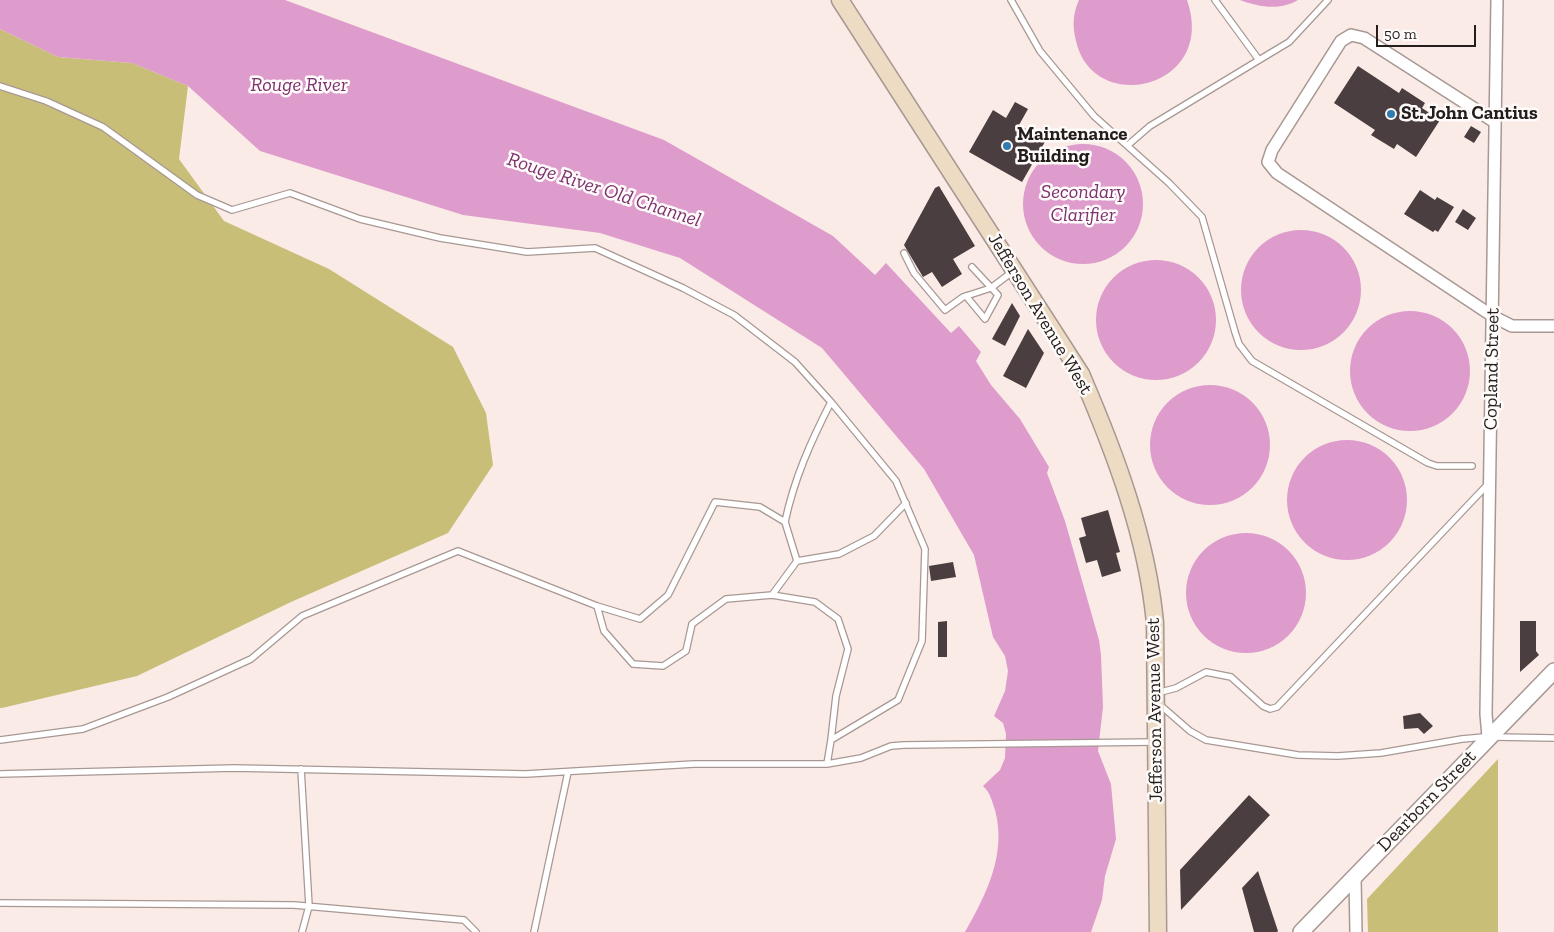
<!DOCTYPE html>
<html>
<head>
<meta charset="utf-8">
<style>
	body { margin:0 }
	#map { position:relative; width:1554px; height:932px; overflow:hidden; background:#fbebe6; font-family:"Zilla Slab",serif }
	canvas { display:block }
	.scale { position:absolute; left:1376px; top:25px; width:100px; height:22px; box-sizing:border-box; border:2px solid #231e1c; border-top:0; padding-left:6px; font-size:15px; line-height:18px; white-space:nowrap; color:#231e1c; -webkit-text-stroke:4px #fefbfa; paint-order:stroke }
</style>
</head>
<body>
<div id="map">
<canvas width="1554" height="932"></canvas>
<div class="scale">50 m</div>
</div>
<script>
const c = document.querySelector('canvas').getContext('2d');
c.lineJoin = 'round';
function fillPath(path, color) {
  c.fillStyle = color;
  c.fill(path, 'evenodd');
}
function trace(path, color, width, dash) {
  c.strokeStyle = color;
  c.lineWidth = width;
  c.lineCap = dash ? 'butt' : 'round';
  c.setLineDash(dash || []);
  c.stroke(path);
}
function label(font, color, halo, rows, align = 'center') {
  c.font = font + ' "Zilla Slab",serif';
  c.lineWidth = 5;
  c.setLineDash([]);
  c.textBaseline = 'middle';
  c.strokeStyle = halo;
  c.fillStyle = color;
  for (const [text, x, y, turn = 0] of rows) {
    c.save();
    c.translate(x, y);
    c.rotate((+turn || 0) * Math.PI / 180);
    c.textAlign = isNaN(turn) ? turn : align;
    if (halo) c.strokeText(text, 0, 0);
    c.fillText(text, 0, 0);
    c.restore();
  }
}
fillPath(new Path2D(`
	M0,29L58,57L132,63L188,86L179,159L224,221L329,269L453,347L486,413L493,465L448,533L291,602L137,676L2,708H0Z
	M1498,759V932H1368L1367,899Z`), '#c8be78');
fillPath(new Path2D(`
	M0,0H285L664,140L833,236L875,275L886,263L951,333L959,326L981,352L976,361L991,385L1020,419L1049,467L1047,473L1065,521L1099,640L1101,655L1103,707L1098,751L1111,784L1116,839L1105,876L1102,900L1091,932H965C986,895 1007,854 995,810C992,801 990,792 983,786L1000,770L1005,758L1006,734L1003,723L994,716L1005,691L1008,671L1005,656L993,637L974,555L924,469L822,348L680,258L600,233L463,215L260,151L188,86L132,63L58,57L0,29Z
	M1079,0H1187C1218,89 1093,117 1076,41C1072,26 1073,13 1079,0Z
	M1240,0H1298C1279,11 1259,7 1240,0Z
	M1023 204a60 60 0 1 1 120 0a60 60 0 1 1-120 0Z
	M1241 290a60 60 0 1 1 120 0a60 60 0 1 1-120 0Z
	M1096 320a60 60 0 1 1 120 0a60 60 0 1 1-120 0Z
	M1350 371a60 60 0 1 1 120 0a60 60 0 1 1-120 0Z
	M1150 445a60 60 0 1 1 120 0a60 60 0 1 1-120 0Z
	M1287 500a60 60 0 1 1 120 0a60 60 0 1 1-120 0Z
	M1186 593a60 60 0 1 1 120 0a60 60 0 1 1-120 0Z`), '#de9ccd');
fillPath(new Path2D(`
	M1358,66L1399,93L1402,88L1425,103L1422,108L1440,120L1416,157L1397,144L1394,149L1371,135L1375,130L1334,103Z
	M1015,102L1028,109L1019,125L1046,140L1022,182L969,152L993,110L1006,118Z
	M1471,126L1481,132L1474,143L1464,137Z
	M939,186L975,246L953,259L962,274L942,287L932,272L923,277L904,245L935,188Z
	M1420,190L1435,200L1437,197L1454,207L1438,232L1435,230L1433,232L1404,214Z
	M1463,209L1476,218L1468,230L1455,222Z
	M1012,303L1020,316L1005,346L992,339Z
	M1028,329L1044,353L1026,388L1003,376Z
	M1108,510L1120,552L1116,553L1121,571L1102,577L1097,560L1086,563L1079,538L1086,536L1081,518Z
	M953,562L956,577L931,581L929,566Z
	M947,621V657H938V622Z
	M1520,621H1536V651L1539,655L1520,672Z
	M1420,713L1433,726L1424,734L1418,728L1404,729L1403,716Z
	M1249,795L1270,815L1181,910L1180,870Z
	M1258,871L1278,931L1277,932H1254L1242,888Z`), '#4b3e40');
const service = new Path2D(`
	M1011,0L1040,51L1094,116L1169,183L1202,217L1235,332L1239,344L1252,361L1428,463L1437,466H1472
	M1259,60L1289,42L1328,0
	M0,86L46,101L103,127L197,195L232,210L290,193L360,219L440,238L527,252L595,248L683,288L734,315L795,362L831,402C811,441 794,479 785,522L760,507L715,502L668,595L640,619L597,606L458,551L302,616L251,659L168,697L83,729L0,740
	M1128,145L1150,126L1259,60L1215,0
	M904,253L914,273L945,310L963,297L991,288L1012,272
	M966,296L985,319L998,295L972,267
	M797,561L839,554L874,536L906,503
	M772,595L815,602L838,619L848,649L836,696L831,740
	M597,606L604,631L633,664L663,666L686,651L692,624L726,599L772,595L797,561L785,522
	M1157,693L1176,688L1206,672L1231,677L1263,706L1270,709L1277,707L1489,483
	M1159,704L1190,731L1206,740L1298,755L1338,756L1381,753L1462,739L1484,737
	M1494,737L1554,738
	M827,764L831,740L898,700L922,641L925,549L896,481L831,402
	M301,769L309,906L302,932
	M0,774L234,768L526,774L694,764H827L861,758L891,746L904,745L1154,742
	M0,903L294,905L464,920L476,932
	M534,932L568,772`);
const minor = new Path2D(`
	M1495,122L1364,38L1351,35L1341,41L1272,150L1268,162L1277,173L1494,317L1512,326H1554
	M1488,737L1486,714L1497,0
	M1355,877L1356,932`);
const tertiary = new Path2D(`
	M1301,932L1554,671`);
const secondary = new Path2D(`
	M840,0L1081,374C1115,453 1147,537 1155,623L1158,932`);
trace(service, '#a79894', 8);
trace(minor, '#a79894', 14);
trace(tertiary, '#a79894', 18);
trace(secondary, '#a79894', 19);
trace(service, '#fff', 5.5);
trace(minor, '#fff', 11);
trace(tertiary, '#fff', 15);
trace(secondary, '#eddbc4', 16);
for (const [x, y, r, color] of [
	[1391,114,5,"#307caf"],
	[1007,146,5,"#307caf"]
]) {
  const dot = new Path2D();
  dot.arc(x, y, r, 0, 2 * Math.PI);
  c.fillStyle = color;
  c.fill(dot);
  trace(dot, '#fefbfa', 2);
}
label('bold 19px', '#231e1c', '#fefbfa', [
	["St. John Cantius",1401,114],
	["Maintenance",1017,135],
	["Building",1017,157]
], 'left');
label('19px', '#231e1c', '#fefbfa', [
	["Jefferson Avenue West",1040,314,59],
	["Copland Street",1492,369,-89],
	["Jefferson Avenue West",1155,710,-91],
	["Dearborn Street",1427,801,-46]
]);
label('italic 20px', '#7c306d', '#fefbfa', [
	["Rouge River",299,85],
	["Rouge River Old Channel",604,190,18],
	["Secondary",1083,192],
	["Clarifier",1083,215]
]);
</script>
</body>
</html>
